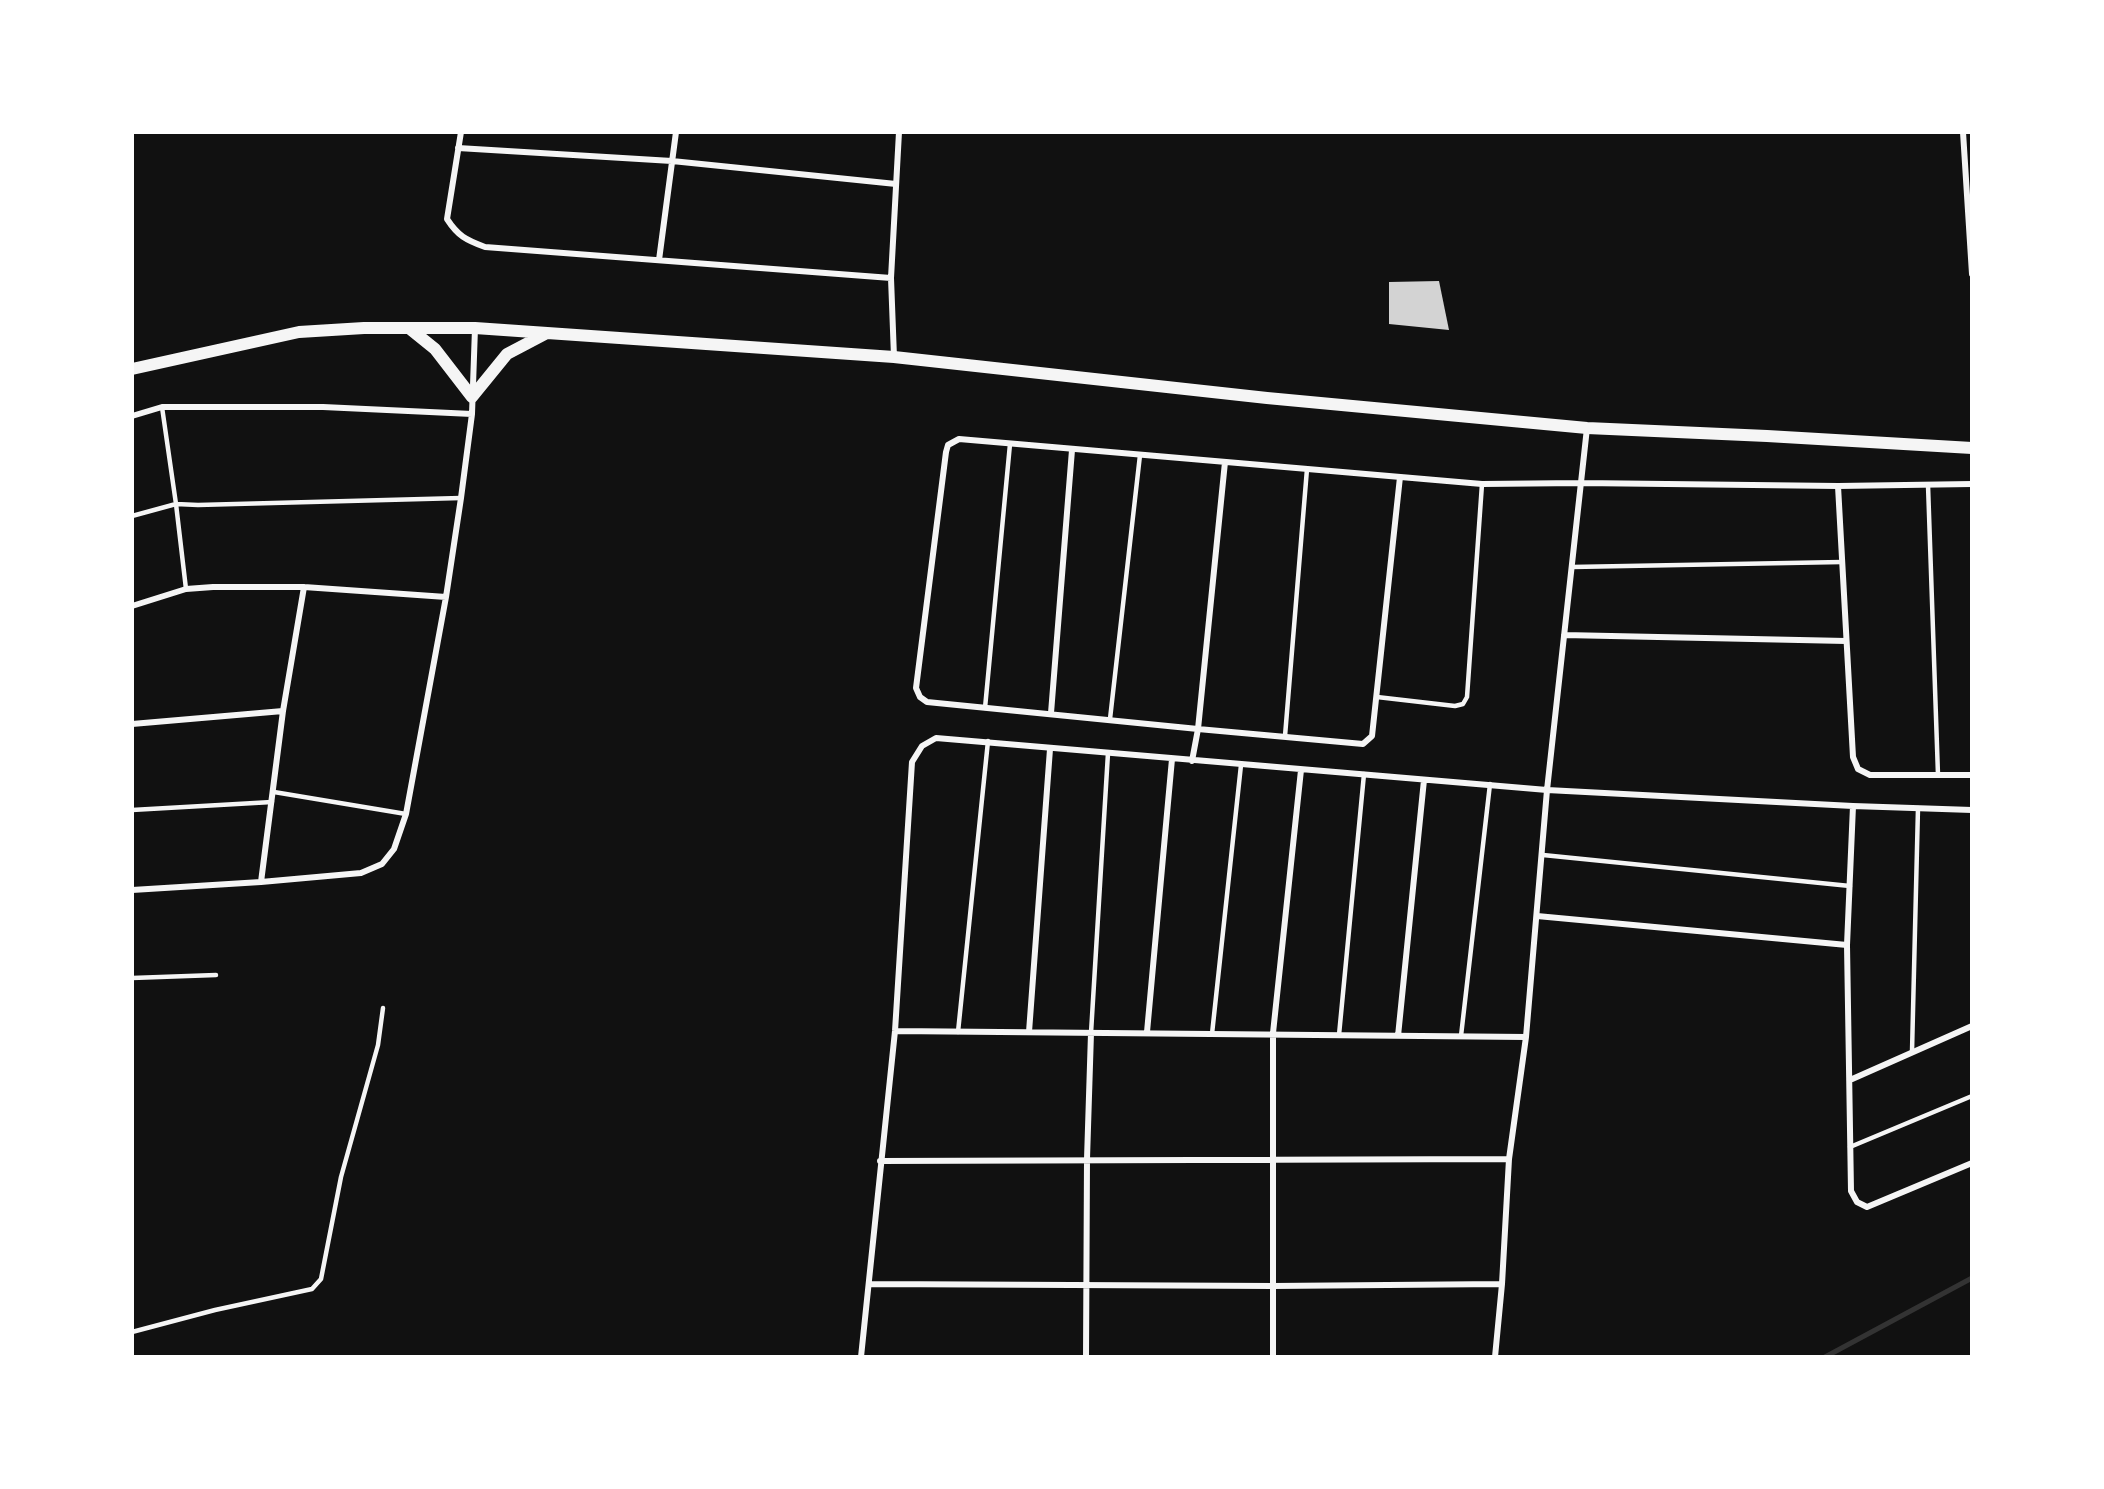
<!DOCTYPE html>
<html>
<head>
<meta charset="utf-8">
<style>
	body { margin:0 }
	#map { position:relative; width:2104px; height:1489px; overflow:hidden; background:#111; font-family:Arial,sans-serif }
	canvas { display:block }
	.frame { position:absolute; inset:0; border:134px solid #fff; pointer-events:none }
</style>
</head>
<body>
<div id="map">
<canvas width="2104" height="1489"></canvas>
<div class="frame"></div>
</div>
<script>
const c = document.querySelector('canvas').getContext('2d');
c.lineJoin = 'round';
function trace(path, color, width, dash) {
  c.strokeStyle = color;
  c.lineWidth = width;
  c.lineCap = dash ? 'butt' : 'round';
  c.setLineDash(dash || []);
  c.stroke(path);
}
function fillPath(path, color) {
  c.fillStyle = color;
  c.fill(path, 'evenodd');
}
trace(new Path2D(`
	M1825,1357L1972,1278`), '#333', 5);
fillPath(new Path2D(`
	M1439,281L1449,330L1389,324V282Z`), '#d3d3d3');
trace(new Path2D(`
	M162,407L176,504L186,589
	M1928,485L1938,775
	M132,516L176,504L198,505L461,498
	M1572,567L1842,562
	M1377,697L1455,706L1463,704L1467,697L1482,484
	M985,708L1010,444
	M1110,719L1140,455
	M1285,736L1307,469
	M274,792L406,814
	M132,810L272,802
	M1543,855L1850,886
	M132,978L216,975
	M958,1032L988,741
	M1091,1033L1108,753
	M1212,1034L1241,765
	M1339,1035L1364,774
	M1461,1036L1490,784
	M1912,1052L1918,808
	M1850,1147L1972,1096
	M132,1332L215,1310L312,1289L321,1279L341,1177L378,1045L383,1008`), '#f5f5f5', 4.5);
trace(new Path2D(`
	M461,132L447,219C458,236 466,240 485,247L891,278
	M1963,132L1972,274
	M458,148L672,161L896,184
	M659,260L676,132
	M894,357L891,278L899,132
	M132,416L162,407H323L472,414
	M1400,477L1372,736L1363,744L1198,729L927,702L920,697L916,688L946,452L948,445L959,439L1482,484L1581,483L1838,486L1972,484
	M1838,486L1853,757L1858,769L1870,775H1972
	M132,606L186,589L213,587H304L446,597
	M1564,635L1846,641
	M1051,713L1072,450
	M132,724L283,711
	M1192,761L1198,729L1225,462
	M1853,806L1847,945L1851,1191L1857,1202L1867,1207L1972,1163
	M261,882L283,711L304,587
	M132,890L261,882L361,873L382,864L394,849L406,814L446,597L461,498L472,414L475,328
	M1537,916L1847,945
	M895,1031L1526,1037
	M1029,1032L1050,749
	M1147,1032L1172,759
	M1398,1036L1424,780
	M1850,1080L1972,1026
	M880,1161L1509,1159
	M870,1284L1273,1286L1502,1284
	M861,1357L895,1031L912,762L922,746L936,738L1547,790L1853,806L1972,810
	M1086,1357L1087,1159L1091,1033
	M1273,1357V1033L1301,770
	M1495,1357L1502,1284L1509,1159L1526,1037L1547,790L1587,428`), '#f5f5f5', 6);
trace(new Path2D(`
	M409,328L435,349L472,397L507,354L545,334
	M132,369L299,332L364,328H475L894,357L1267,398L1587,428L1767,436L1972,448`), '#f5f5f5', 12);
</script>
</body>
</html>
